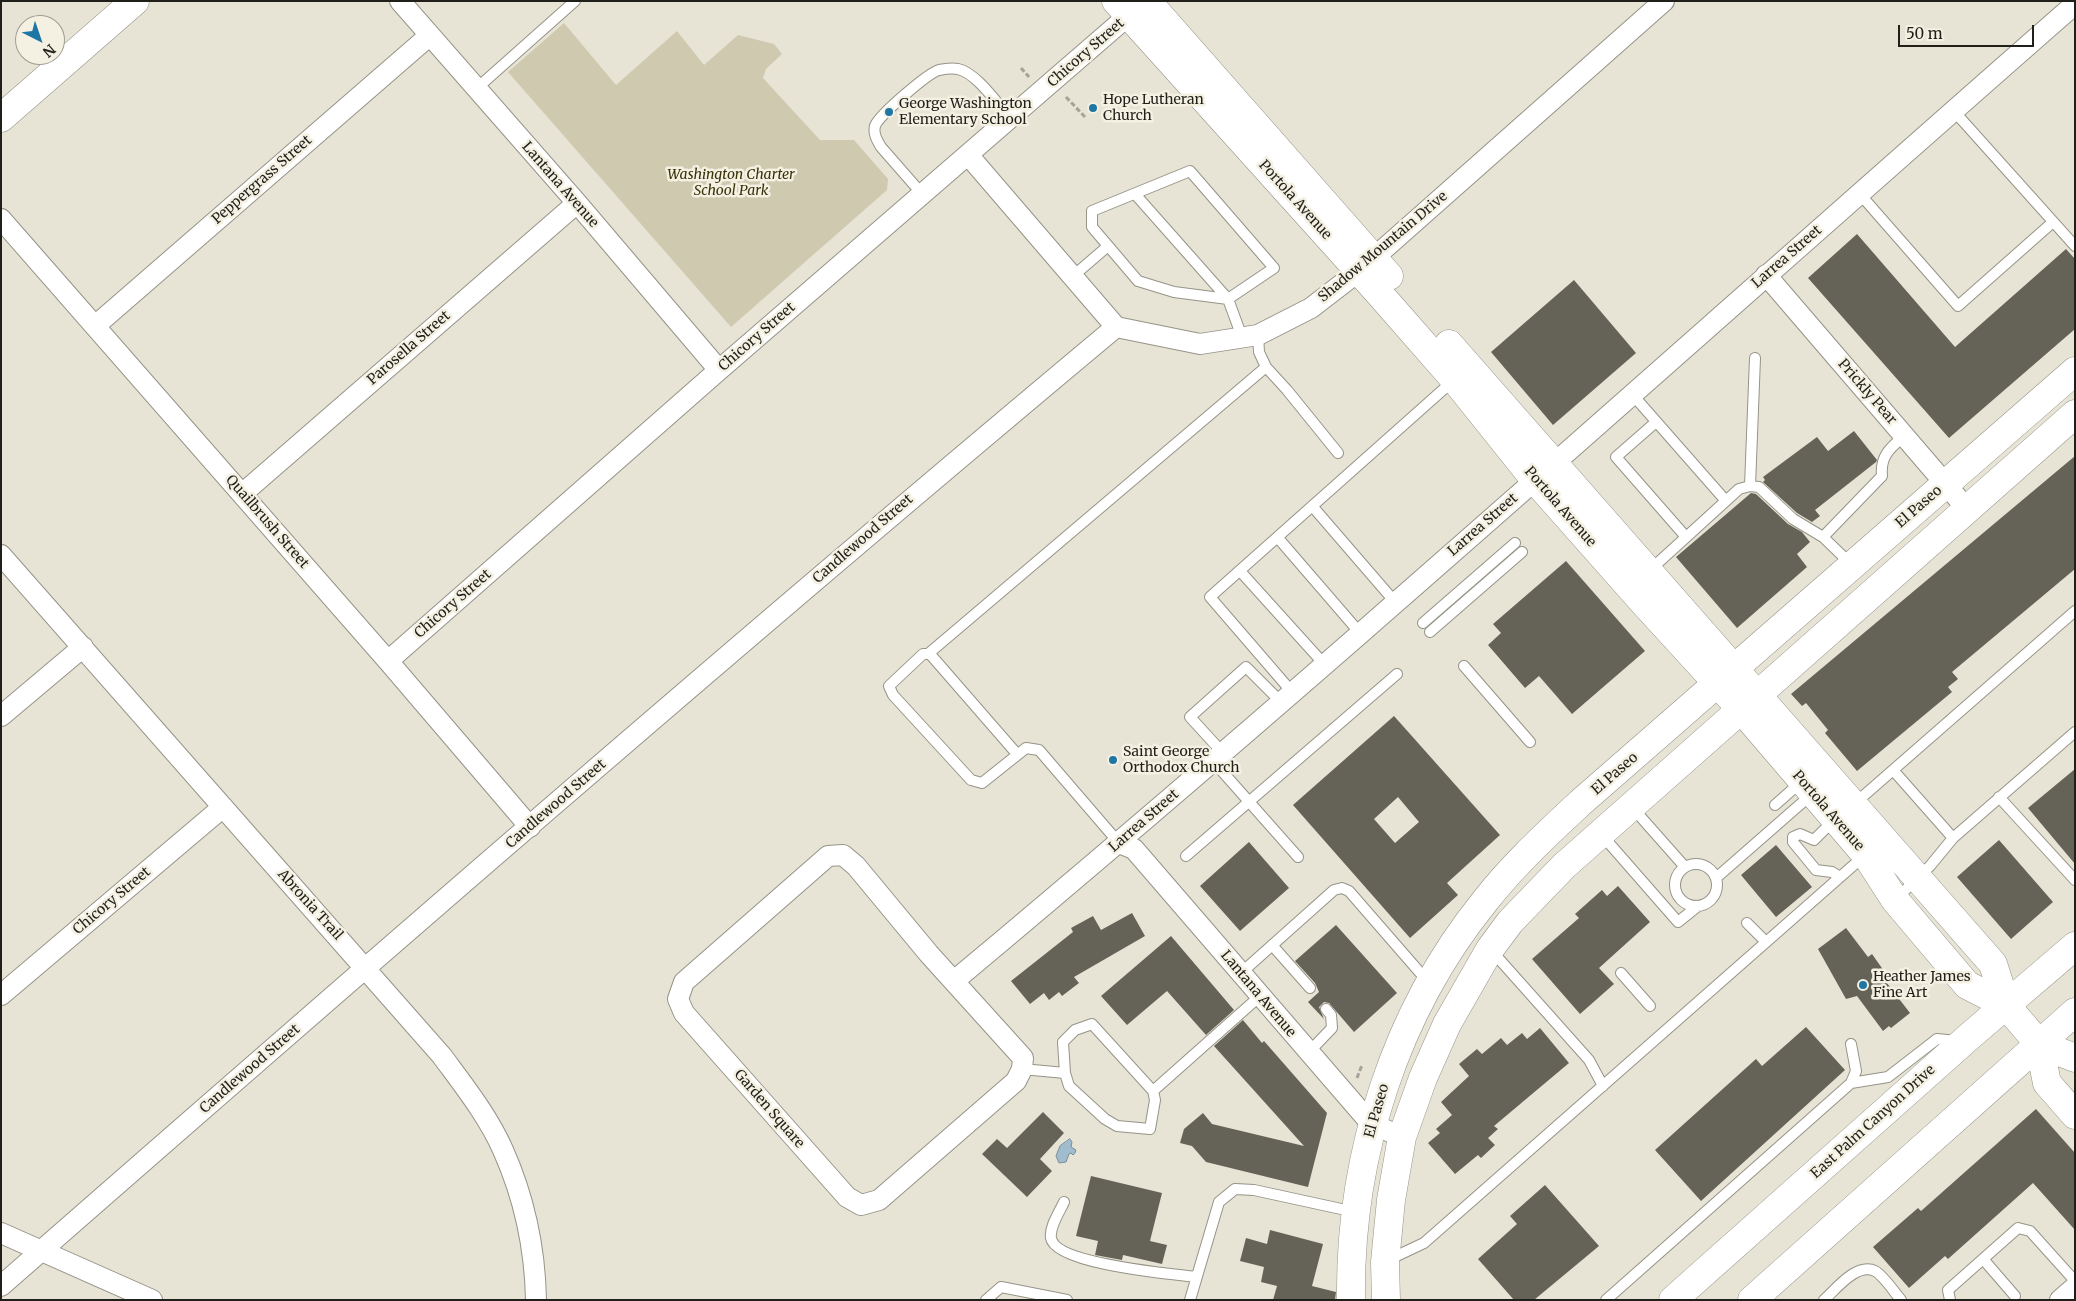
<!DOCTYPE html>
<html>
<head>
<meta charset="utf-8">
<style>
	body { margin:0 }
	#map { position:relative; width:2076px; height:1301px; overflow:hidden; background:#e7e4d6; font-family:Merriweather,serif }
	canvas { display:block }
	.frame { position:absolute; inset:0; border:2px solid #201f1a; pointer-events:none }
	.north { position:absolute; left:15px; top:15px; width:50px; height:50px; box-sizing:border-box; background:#f4f1e3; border:1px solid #9f9d93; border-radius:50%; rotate:139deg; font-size:14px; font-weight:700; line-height:20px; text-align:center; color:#201f1a }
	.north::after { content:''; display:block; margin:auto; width:18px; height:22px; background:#1e76a5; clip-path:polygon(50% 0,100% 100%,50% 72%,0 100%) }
	.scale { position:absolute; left:1898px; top:25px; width:136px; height:22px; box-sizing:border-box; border:2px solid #201f1a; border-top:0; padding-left:6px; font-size:15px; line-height:18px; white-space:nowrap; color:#201f1a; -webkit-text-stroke:4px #f4f1e3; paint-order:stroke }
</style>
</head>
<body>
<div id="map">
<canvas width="2076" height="1301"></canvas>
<div class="frame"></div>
<div class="north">N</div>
<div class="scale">50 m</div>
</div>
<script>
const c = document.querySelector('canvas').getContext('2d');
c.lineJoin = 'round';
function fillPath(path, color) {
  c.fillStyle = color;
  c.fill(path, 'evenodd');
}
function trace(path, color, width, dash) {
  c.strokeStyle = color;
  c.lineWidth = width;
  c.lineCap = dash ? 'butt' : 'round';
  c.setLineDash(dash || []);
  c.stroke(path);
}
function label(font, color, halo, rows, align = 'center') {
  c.font = font + ' Merriweather,serif';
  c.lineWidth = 5;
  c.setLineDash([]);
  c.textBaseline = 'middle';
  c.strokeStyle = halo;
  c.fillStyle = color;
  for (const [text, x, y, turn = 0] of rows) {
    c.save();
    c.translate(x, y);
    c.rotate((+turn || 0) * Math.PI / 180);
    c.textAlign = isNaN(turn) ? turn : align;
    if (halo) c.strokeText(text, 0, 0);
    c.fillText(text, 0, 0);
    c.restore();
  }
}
fillPath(new Path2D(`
	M564,23L616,85L677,31L704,65L738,35L774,44L782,54L766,69L763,78L820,140H854L888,179L887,190L731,327L508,72Z`), '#cfc9b0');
const water = new Path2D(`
	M1070,1139L1072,1142L1071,1147L1076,1150L1075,1153L1073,1155L1071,1153L1069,1154L1066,1162L1059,1163L1056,1156L1060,1146Z`);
fillPath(water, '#a0bccf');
trace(water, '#7a8d99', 1);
fillPath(new Path2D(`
	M1857,234L1955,347L2066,249L2075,259V329L1949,438L1808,278Z
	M1574,280L1636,353L1553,425L1491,352Z
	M1854,431L1877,460L1876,462L1815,510L1820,516L1812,522L1797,513L1763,482L1765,480L1763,477L1817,437L1828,451Z
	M2075,456V569L1952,672L1958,679L1948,687L1952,692L1857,771L1825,733L1828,730L1806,703L1802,706L1791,694Z
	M1751,493L1756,494L1788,524L1802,532L1810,542L1797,554L1807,567L1737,628L1676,557Z
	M1566,561L1645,651L1572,714L1539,676L1525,688L1488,645L1501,633L1493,624Z
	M1394,716L1500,835L1447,883L1458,895L1410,938L1293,805ZM1398,797L1419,822L1395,843L1374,819Z
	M2075,769V864L2028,808Z
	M1999,840L2053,902L2011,939L1957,877Z
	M1249,842L1289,888L1240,931L1200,886Z
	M1776,845L1812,887L1776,917L1741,875Z
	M1618,886L1650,922L1599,968L1614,984L1580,1014L1532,959L1579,918L1575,914L1602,890L1607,896Z
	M1132,913L1145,936L1074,977L1079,983L1062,996L1059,992L1049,1000L1044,993L1030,1004L1011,981L1073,932L1071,928L1093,916L1101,930Z
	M1336,925L1397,993L1354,1032L1329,1003L1324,1002L1319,1007L1324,1019L1308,1002L1319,992L1315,983L1295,961Z
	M1846,928L1868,957L1872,954L1884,971L1880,974L1910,1013L1891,1028L1889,1026L1883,1031L1857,996L1846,999L1818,949Z
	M1171,936L1234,1010L1206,1035L1167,991L1127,1025L1101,996Z
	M1243,1020L1262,1043L1264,1041L1327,1113L1308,1187L1206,1162L1192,1146L1180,1143L1184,1129L1203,1113L1212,1124L1304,1146L1214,1046Z
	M1806,1027L1845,1070L1701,1201L1655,1150L1756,1059L1762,1066Z
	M1540,1028L1569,1063L1494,1126L1498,1129L1488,1138L1495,1145L1481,1158L1478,1155L1455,1174L1428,1143L1440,1133L1436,1129L1452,1115L1441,1102L1469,1076L1459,1064L1477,1049L1482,1054L1501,1038L1507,1045L1522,1033L1527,1039Z
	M2036,1109L2075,1153V1230L2033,1183L1948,1259L1945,1256L1909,1288L1873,1247L1918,1208L1921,1211Z
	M1043,1112L1064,1133L1040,1159L1052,1171L1027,1197L982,1154L997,1139L1007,1148Z
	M1091,1176L1162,1193L1150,1241L1167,1245L1162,1264L1123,1255L1122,1260L1095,1255L1098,1241L1076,1236Z
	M1545,1185L1599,1246L1534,1300H1514L1478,1259L1517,1224L1510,1216Z
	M1270,1230L1323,1244L1312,1286L1336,1292L1335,1300H1273L1277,1286L1261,1282L1264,1267L1240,1261L1246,1238L1267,1244Z`), '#656357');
const lane = new Path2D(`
	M476,89L575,1
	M1953,110L2075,246
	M1190,171L1274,268L1228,299L1174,292L1138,281L1092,227V211Z
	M1859,193L1958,306L2053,222
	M1135,194L1228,299L1242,337
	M923,195L881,147C877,140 873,134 875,126C878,116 928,73 939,70C944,69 952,68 958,69C977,73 998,105 1011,119
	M1072,277L1108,246
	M1258,335L1259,352L1266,367L1287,390L1338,453
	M1632,394L1726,501
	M1656,422L1616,457L1686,537
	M1750,486L1755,358
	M1313,507L1395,602
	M1823,537L1882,476C1880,456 1890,448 1904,436
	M1278,538L1360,633
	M1650,570L1739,489L1750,486L1759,487L1793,519L1823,537L1852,565
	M1240,571L1324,664
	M1423,623L1515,543
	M1430,632L1522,552
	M928,654L1266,367
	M1464,666L1530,742
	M1292,692L1210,597L1454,380
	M1223,753L1190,717L1246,667L1281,702
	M1017,754L930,654H923L889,686L893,695L971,780L982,783L1026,748L1039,750L1119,843
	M1213,761L1298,857
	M1893,770L1953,838
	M1999,797L2075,880
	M1775,805L1792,790L1801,779
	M1853,805L2075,611
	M1631,806L1685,867
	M1834,820L1814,840L1800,834L1793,837V842L1816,870L1832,872L1840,877
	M1601,834L1678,922L1698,906
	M1186,856L1397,674
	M1675 885a21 21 0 1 1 42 0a21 21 0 1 1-42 0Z
	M1716,878L1812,794
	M1896,899L1930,866L1953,838L2075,732
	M1747,923L1766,942
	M1272,945L1310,988
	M1491,950L1589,1060L1603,1086
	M1241,973L1334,890L1342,888L1349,891L1429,983
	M1621,973L1650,1006
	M1308,1053L1332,1028L1331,1015L1326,1009
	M1022,1069L1065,1073
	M1851,1083L1856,1071L1851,1044
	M1153,1091L1092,1024L1075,1030L1063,1042L1065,1073L1069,1086L1105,1119L1117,1126L1150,1129L1155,1100L1153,1091L1260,996
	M1064,1202C1060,1211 1049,1227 1051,1238C1055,1264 1172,1274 1196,1277
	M1983,1259L2015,1296
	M1388,1260L1424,1243L1864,856
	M986,1300L1001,1287L1067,1300
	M1190,1300L1219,1202L1235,1189L1254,1190L1355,1212
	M1606,1300L1851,1083L1888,1077L1937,1039L1957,1041
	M1824,1300C1836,1289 1857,1262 1875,1271C1883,1275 1895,1293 1901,1300
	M1950,1300L1948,1290L2018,1228L2030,1231L2075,1281`);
const street = new Path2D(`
	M400,1L577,203L719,370
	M969,156L1116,327L1200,344L1258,335L1311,308L1359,271L1664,1
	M1,219L388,661L530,827
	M1766,275L1967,509
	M95,326L429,36
	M242,494L577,203
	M1,555L442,1056C464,1086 488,1116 503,1150C524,1197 535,1249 536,1300
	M388,661L719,370L1129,15
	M1,716L83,647
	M1119,843L1134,849L1367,1119L1372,1124L1402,1137
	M843,855L856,866L929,954L1023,1058L1022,1069L1016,1081L879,1200L861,1205L847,1197L684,1013L678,999L684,982L828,856Z
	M954,981C1335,663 1702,331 2075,4
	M1,995L223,807
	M1,1233L152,1300
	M1,1286C370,963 740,641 1116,327
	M2060,1300L2075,1287`);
const secondary = new Path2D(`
	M1116,1L1377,291L1455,380L1535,480L1643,602L1741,709L1866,855L1895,900L1967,985L2006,1005L2039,1044L2075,1058
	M1147,1L1389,276
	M1,118L135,1
	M1449,344L1993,964L2006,1005
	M2039,1044L2047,1083L2075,1115
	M1351,1300C1349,1157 1395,1012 1485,901C1513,865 1547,834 1580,803L2075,371
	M1386,1300L1385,1262L1391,1200L1402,1137L1423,1078L1447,1024L1490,949L1510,922L1564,866L2075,414`);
const primary = new Path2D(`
	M1673,1300L1971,1035L2075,946
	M1752,1300L2075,1012`);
trace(lane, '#969387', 12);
trace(street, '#969387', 22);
trace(secondary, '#969387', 29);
trace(primary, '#969387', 29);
trace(new Path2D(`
	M1021,68L1029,77
	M1066,97L1085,117
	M1357,1078L1362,1065`), '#a5a297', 3, [5, 2.5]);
trace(lane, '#fff', 10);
trace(street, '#fff', 20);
trace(secondary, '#fff', 28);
trace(primary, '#fff', 28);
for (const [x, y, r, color] of [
	[1093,108,5,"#1e76a5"],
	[889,112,5,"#1e76a5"],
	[1113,760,5,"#1e76a5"],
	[1863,985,5,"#1e76a5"]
]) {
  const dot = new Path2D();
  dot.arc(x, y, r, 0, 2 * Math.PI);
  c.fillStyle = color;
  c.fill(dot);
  trace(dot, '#f4f1e3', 2);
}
label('14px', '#201f1a', '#f4f1e3', [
	["Chicory Street",1086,53,-41],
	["Peppergrass Street",262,180,-41],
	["Lantana Avenue",560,185,49],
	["Portola Avenue",1295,200,48],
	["Shadow Mountain Drive",1383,247,-40],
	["Larrea Street",1787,257,-41],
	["Chicory Street",757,337,-41],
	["Parosella Street",409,348,-41],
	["Prickly Pear",1867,392,49],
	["Portola Avenue",1560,507,49],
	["El Paseo",1919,507,-41],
	["Quailbrush Street",267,522,49],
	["Larrea Street",1483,525,-41],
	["Candlewood Street",863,539,-41],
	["Chicory Street",453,604,-41],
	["El Paseo",1615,774,-41],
	["Candlewood Street",556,804,-41],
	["Portola Avenue",1828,811,49],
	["Larrea Street",1144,821,-41],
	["Chicory Street",112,901,-40],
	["Abronia Trail",310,905,48],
	["Lantana Avenue",1258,994,50],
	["Candlewood Street",250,1069,-41],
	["Garden Square",769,1109,49],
	["El Paseo",1377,1111,-74],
	["East Palm Canyon Drive",1873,1122,-42]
]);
label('14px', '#201f1a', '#f4f1e3', [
	["Hope Lutheran",1103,100],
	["Church",1103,116],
	["George Washington",899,104],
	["Elementary School",899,120],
	["Saint George",1123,752],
	["Orthodox Church",1123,768],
	["Heather James",1873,977],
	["Fine Art",1873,993]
], 'left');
label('italic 14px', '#3a3109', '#f4f1e3', [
	["Washington Charter",731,175],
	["School Park",731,191]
]);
</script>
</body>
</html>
